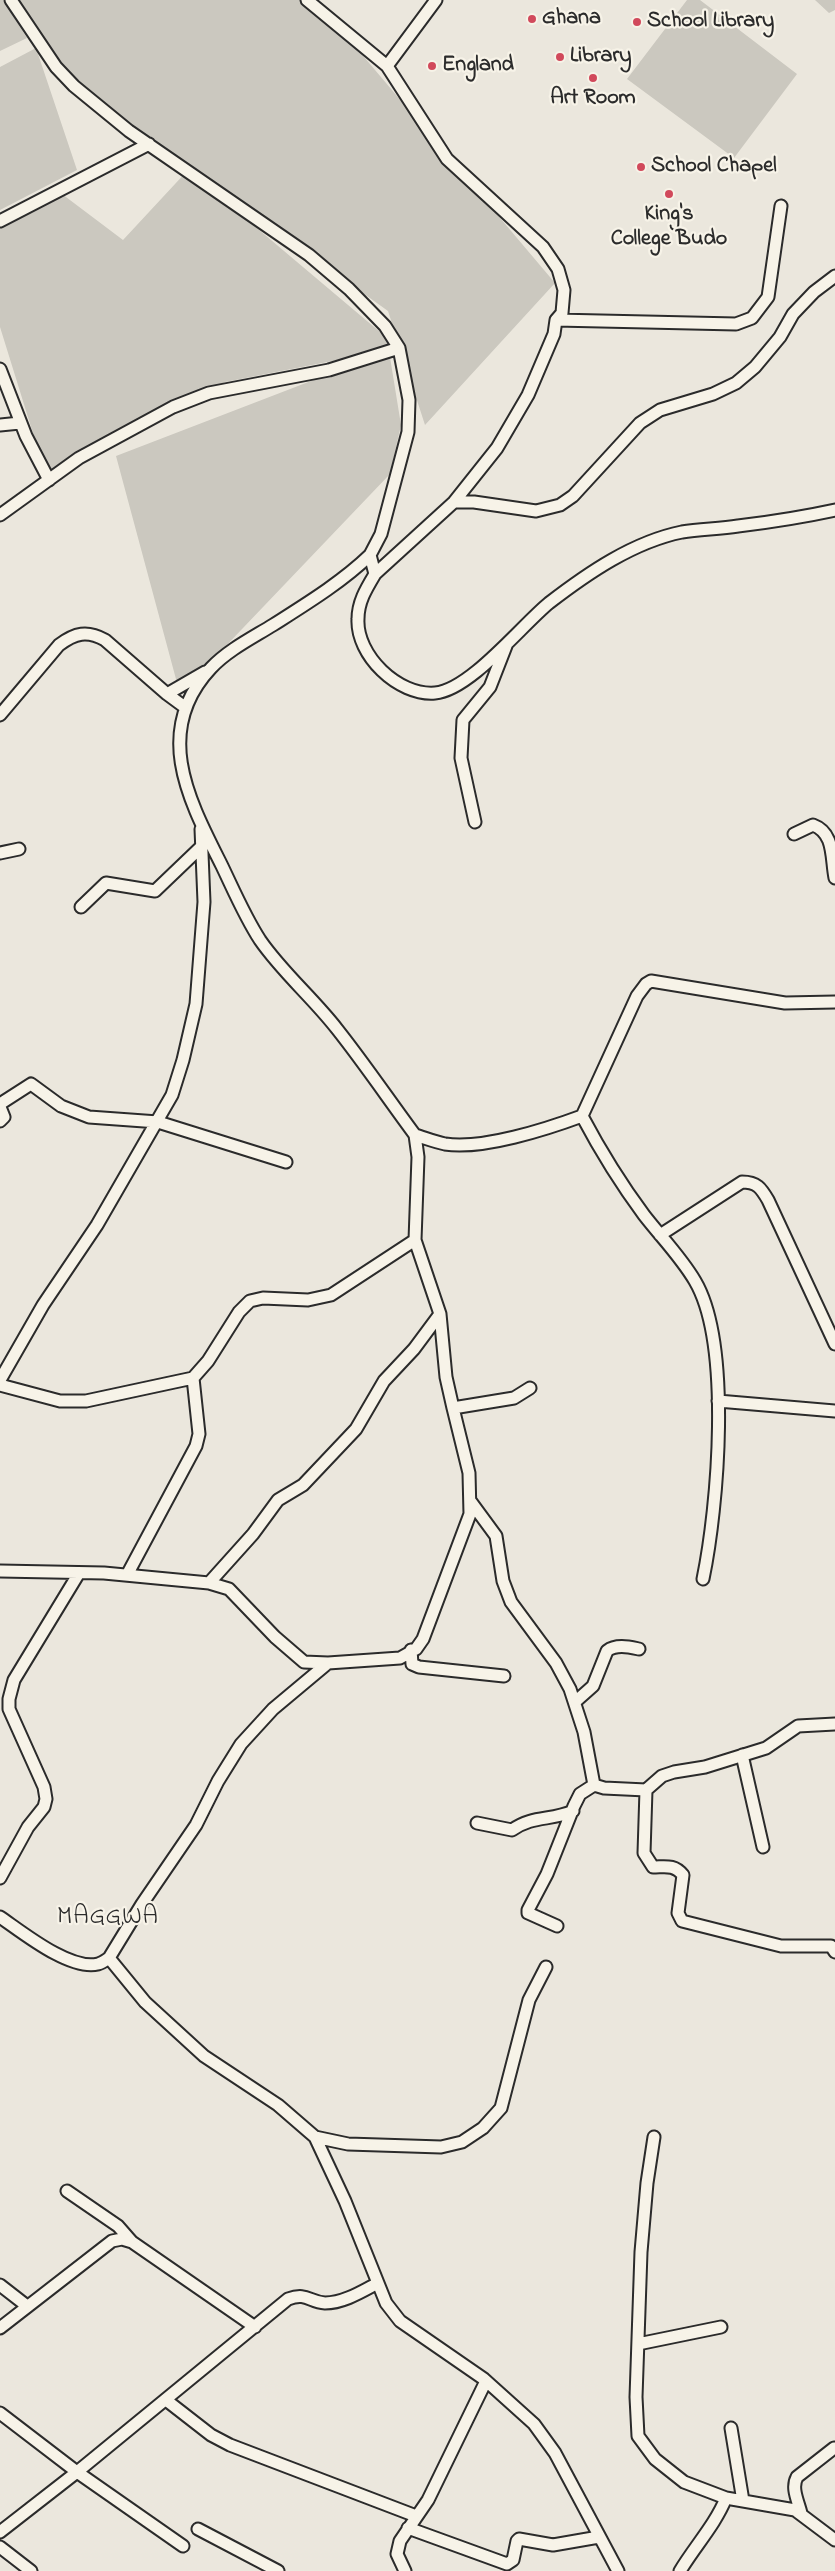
<!DOCTYPE html>
<html>
<head>
<meta charset="utf-8">
<style>
	body { margin:0 }
	canvas { display:block; background:#ebe7dd }
</style>
</head>
<body>
<canvas width="835" height="2571"></canvas>
<script>
const c = document.querySelector('canvas').getContext('2d');
c.lineJoin = 'round';
function fillPath(path, color) {
  c.fillStyle = color;
  c.fill(path, 'evenodd');
}
function trace(path, color, width, dash) {
  c.strokeStyle = color;
  c.lineWidth = width;
  c.lineCap = dash ? 'butt' : 'round';
  c.setLineDash(dash || []);
  c.stroke(path);
}
function label(font, color, halo, rows, align = 'center') {
  c.font = font + ' "Indie Flower",sans-serif';
  c.lineWidth = 4.5;
  c.setLineDash([]);
  c.textBaseline = 'middle';
  c.strokeStyle = halo;
  c.fillStyle = color;
  for (const [text, x, y, turn = 0] of rows) {
    c.save();
    c.translate(x, y);
    c.rotate((+turn || 0) * Math.PI / 180);
    c.textAlign = isNaN(turn) ? turn : align;
    if (halo) c.strokeText(text, 0, 0);
    c.fillText(text, 0, 0);
    c.restore();
  }
}
fillPath(new Path2D(`
	M0,0H3L27,38L0,51Z
	M16,0H301L337,25L555,283L425,425L388,311L74,86Z
	M687,0H700L797,74L734,158L627,79Z
	M815,0H835V10L829,13Z
	M36,48L77,170L0,210V67Z
	M188,170L399,348L225,382L45,472L0,327V227L58,191L123,240Z
	M389,351L401,425L390,474L180,694L116,456Z`), '#cbc8bf');
const minor = new Path2D(`
	M11,0L56,67L74,86L129,131L309,255L349,289L385,326L399,348L409,400L408,432L381,534L370,555L375,574C366,589 358,602 358,619C356,655 398,696 435,693C470,690 521,626 549,603C588,573 633,542 682,532C700,529 719,529 738,526C770,522 803,517 835,510
	M307,0L387,66L447,159L543,247L558,269L564,290L562,313L556,320L554,334L528,395L497,448L454,502L375,574
	M387,66L436,0
	M0,221L149,144
	M556,320L736,324L752,318L768,297L781,206
	M0,369L26,436L49,480
	M0,425L20,423
	M454,502H474L536,511L560,505L573,496L640,423L660,410L713,394L736,383L755,367L780,337L793,314L814,292L835,276
	M0,515L79,458L173,407L209,393L329,370L399,348
	M370,555C342,582 306,604 273,625C252,638 228,650 211,668C151,732 190,802 222,866C234,891 245,917 260,940C282,972 313,998 337,1029C364,1063 389,1100 415,1135L418,1157L415,1240L440,1314L446,1377L453,1408
	M167,694L205,672
	M0,715L59,645C75,633 87,630 105,640L167,694L186,708
	M475,822L461,758L463,720L490,687L506,646
	M794,834L813,825C835,833 831,859 835,878
	M0,853L19,849
	M81,907L106,883L155,891L202,846
	M0,1104L31,1084L61,1106L89,1117L158,1122L286,1162
	M0,1107L4,1117L0,1121
	M582,1116C600,1150 621,1184 644,1215C661,1237 681,1257 695,1281C732,1344 718,1507 703,1579
	M415,1135C425,1138 435,1142 445,1144C482,1150 547,1129 582,1116L637,996L646,984L651,981L785,1003L835,1002
	M660,1235L742,1182C757,1182 761,1188 768,1200L835,1344
	M0,1380L43,1305L97,1225L172,1095L183,1060L196,1004L204,902L201,829
	M0,1385L60,1401H86L193,1378L208,1361L239,1312L250,1301L263,1298L308,1300L331,1295L415,1240
	M718,1401L835,1411
	M471,1502L496,1536L503,1581L511,1602L556,1663L570,1689L584,1732L594,1785
	M0,1571L104,1573L209,1583L229,1589L275,1637L304,1662L328,1663
	M127,1575L196,1446L199,1434L193,1378
	M209,1583L253,1534L278,1500L303,1485L356,1429L384,1381L414,1349L440,1314
	M411,1650L412,1664L419,1667L504,1676
	M575,1702L593,1686L607,1651C616,1644 629,1647 639,1649
	M742,1755L763,1847
	M594,1785L604,1788L646,1790L662,1776L674,1772L705,1767L766,1748L798,1726L835,1724
	M646,1790L644,1853L653,1867C665,1867 674,1864 683,1875L678,1913L682,1921L781,1946H831L835,1952
	M477,1823L512,1830C533,1815 551,1821 573,1811
	M0,1878L28,1827L44,1807L46,1799L44,1787L9,1709V1699L14,1680L79,1573
	M0,1917C22,1932 70,1971 98,1964C102,1963 106,1960 109,1958L145,2002L204,2056L278,2105L315,2137L345,2201L386,2303L400,2321L484,2379L534,2424L555,2453L618,2571
	M557,1926L528,1913V1910L547,1874L574,1806L580,1794L594,1785
	M109,1958L142,1904L196,1825L218,1781L241,1744L273,1709L328,1663L400,1658L416,1649L423,1639L470,1514L469,1473L453,1408L514,1398L530,1388
	M315,2137L348,2144L441,2147L462,2142L483,2128L501,2108L529,2000L546,1967
	M654,2137L647,2183L641,2252L636,2397L638,2436L655,2459L684,2482L726,2498L795,2510L835,2540
	M67,2191L118,2226L132,2242
	M0,2285L27,2306
	M0,2328L112,2241L122,2239L132,2242L255,2327
	M638,2344L721,2327
	M166,2400L211,2435L230,2445L416,2516
	M0,2413L77,2472L183,2546
	M731,2428L743,2501
	M801,2513C798,2501 791,2488 797,2477L834,2448
	M408,2528L507,2564L513,2560L517,2541L519,2539L553,2545L599,2537
	M198,2529L278,2571
	M0,2532L77,2472L288,2299C307,2292 309,2302 325,2303C343,2303 361,2292 376,2284
	M0,2547L31,2571
	M405,2571L397,2554L400,2541L428,2500L486,2381
	M680,2571C695,2546 715,2525 726,2498`);
trace(minor, '#2b2b2b', 15);
trace(minor, '#f7f3e8', 11);
for (const [x, y, r, color] of [
	[532,19,5,"#d1495b"],
	[637,22,5,"#d1495b"],
	[560,57,5,"#d1495b"],
	[432,66,5,"#d1495b"],
	[593,78,5,"#d1495b"],
	[641,167,5,"#d1495b"],
	[669,194,5,"#d1495b"]
]) {
  const dot = new Path2D();
  dot.arc(x, y, r, 0, 2 * Math.PI);
  c.fillStyle = color;
  c.fill(dot);
  trace(dot, '#f7f3e8', 2);
}
label('bold 22px', '#2b2b2b', '#f7f3e8', [
	["Ghana",542,19],
	["School Library",647,22],
	["Library",570,57],
	["England",442,66],
	["Art Room",593,99,"center"],
	["School Chapel",651,167],
	["King's",669,215,"center"],
	["College Budo",669,240,"center"]
], 'left');
c.letterSpacing = '1px';
label('25px', '#2b2b2b', '#f7f3e8', [
	["MAGGWA",108,1919]
]);
c.letterSpacing = '0px';
</script>
</body>
</html>
